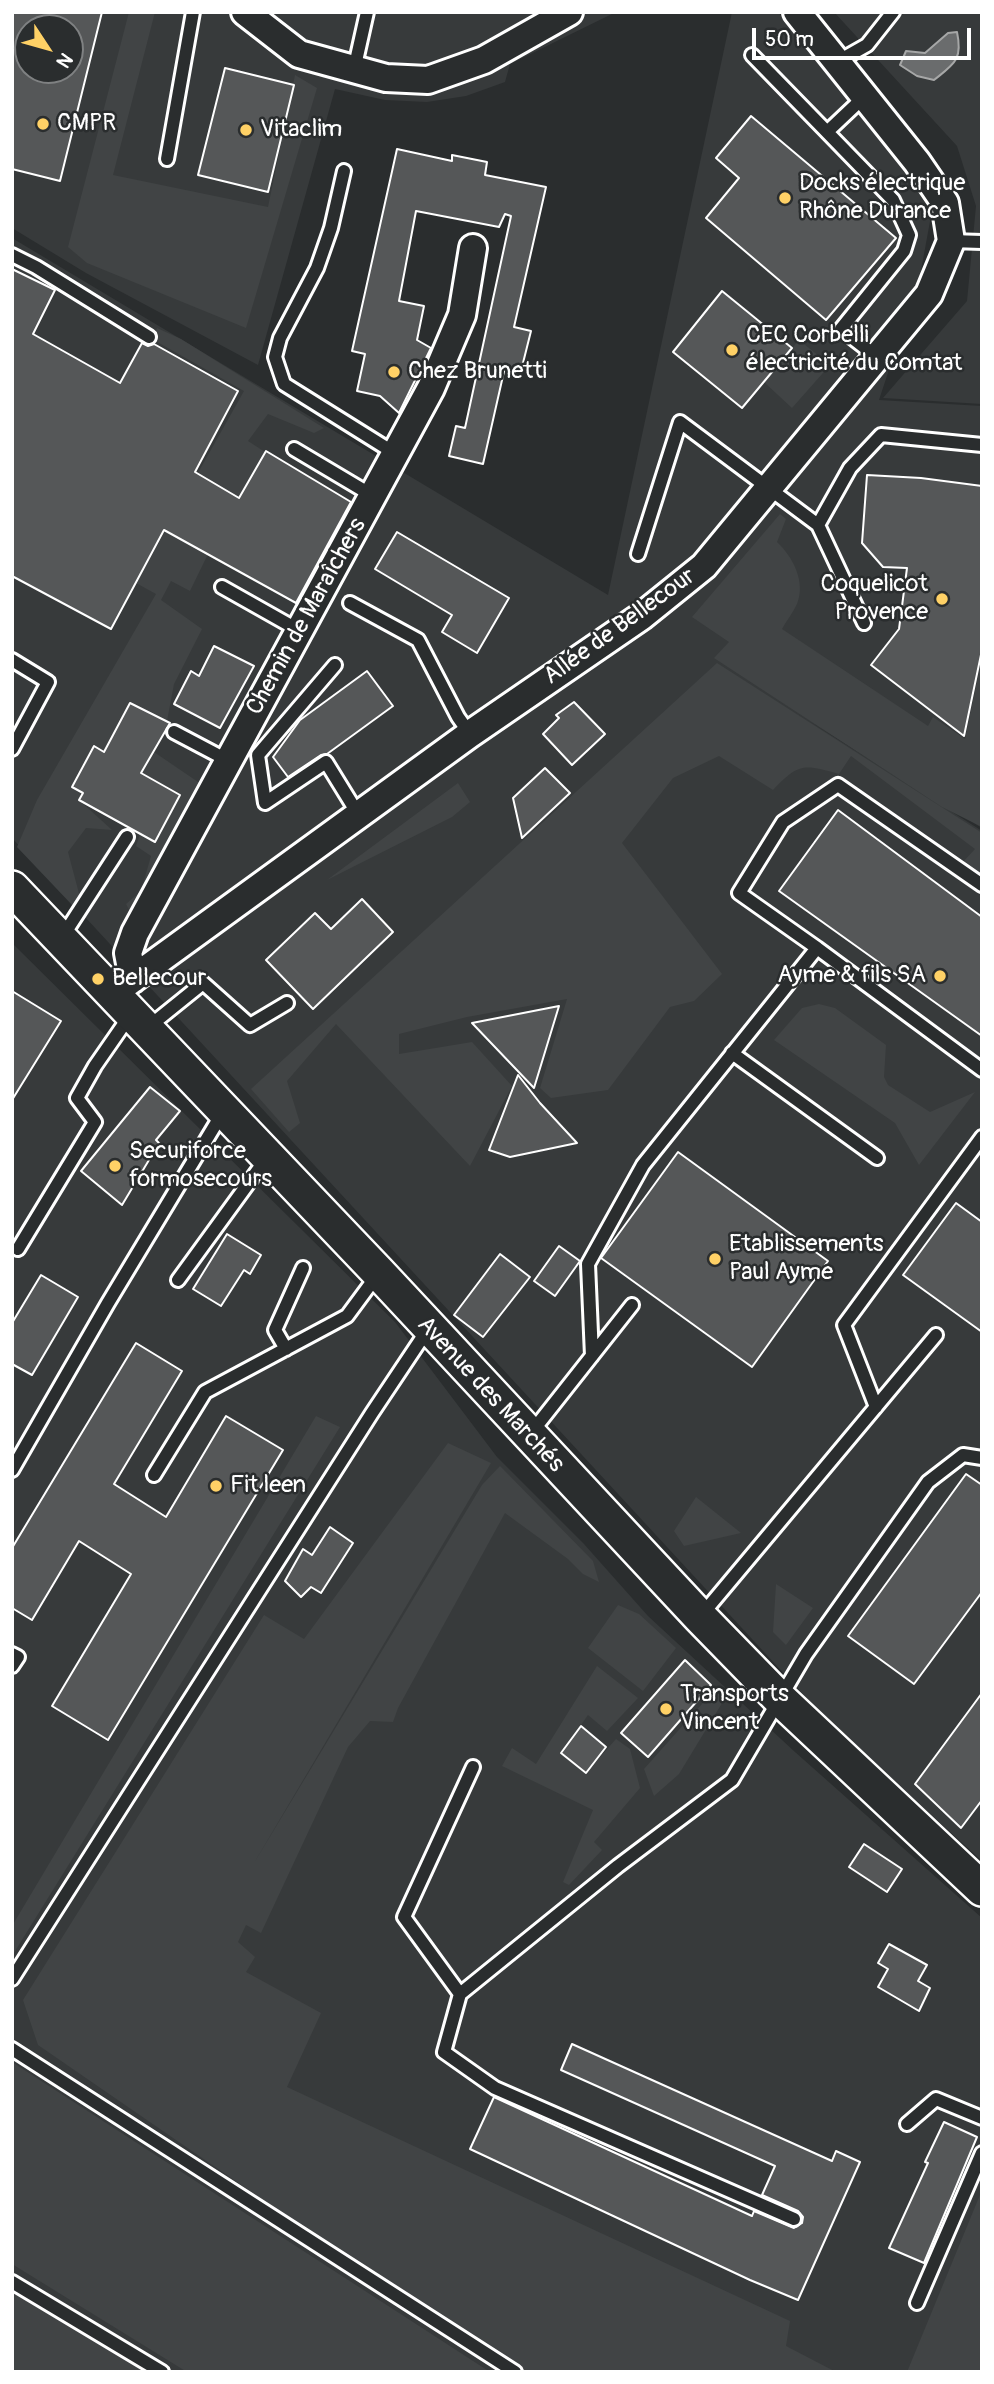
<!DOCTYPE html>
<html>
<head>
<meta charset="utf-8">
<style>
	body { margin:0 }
	#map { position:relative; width:994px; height:2384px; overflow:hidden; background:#2a2d2e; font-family:Pangolin,sans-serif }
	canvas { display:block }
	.frame { position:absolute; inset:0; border:14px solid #fff; pointer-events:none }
	.north { position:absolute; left:14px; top:14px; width:70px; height:70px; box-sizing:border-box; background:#2a2d2e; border:2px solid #7f8182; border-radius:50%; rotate:126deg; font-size:19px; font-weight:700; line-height:28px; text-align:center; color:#fff }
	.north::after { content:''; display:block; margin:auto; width:24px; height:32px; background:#ffd166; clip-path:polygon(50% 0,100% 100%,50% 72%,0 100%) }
	.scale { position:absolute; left:752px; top:28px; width:219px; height:32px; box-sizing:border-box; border:4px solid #fff; border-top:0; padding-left:9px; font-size:21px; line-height:24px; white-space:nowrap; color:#fff; -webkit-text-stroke:5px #2a2d2e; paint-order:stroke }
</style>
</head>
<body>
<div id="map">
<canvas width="994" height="2384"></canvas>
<div class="frame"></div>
<div class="north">N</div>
<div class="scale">50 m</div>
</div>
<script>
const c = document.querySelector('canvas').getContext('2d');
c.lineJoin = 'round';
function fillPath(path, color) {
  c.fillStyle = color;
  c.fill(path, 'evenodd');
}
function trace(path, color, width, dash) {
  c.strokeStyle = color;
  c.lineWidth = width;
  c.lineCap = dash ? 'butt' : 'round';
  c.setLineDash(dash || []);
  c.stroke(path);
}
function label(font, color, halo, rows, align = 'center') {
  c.font = font + ' Pangolin,sans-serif';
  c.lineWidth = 5;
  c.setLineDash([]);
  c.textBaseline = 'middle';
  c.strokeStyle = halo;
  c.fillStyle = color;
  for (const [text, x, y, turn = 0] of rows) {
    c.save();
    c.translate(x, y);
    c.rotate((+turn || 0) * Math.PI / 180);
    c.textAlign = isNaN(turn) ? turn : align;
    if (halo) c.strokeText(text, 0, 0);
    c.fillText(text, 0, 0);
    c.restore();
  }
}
fillPath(new Path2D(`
	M12,12H616L510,64L505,82L466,96L427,102L385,100L335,89L258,365L86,273L12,228ZM28,28H70V70H28Z
	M732,12H778L933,205L920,276L879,400L982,406V828L809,721L982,831V1861L825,1718L12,838V238L608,595Z
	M834,12H982V404L883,398L967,301L976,206L957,146Z
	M12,943L395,1322L497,1457L584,1544L648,1616L795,1752L982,1918V2372H12Z`), '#373a3b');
fillPath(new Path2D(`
	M129,12H155L113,175L268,207L295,75L317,88L246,328L87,263L68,247Z
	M157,328L181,339L324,428L314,433L268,414L248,441L265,452L208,554L190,591L171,581L161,600L202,629L174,684L167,721L130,703L115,732L154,752L201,784L215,772L133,917L126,904L141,891L151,856L136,846L140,834L155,842L180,794L94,747L72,787L83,793L79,800L112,830L86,828L68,852L81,901L73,906L17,847L37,800L156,594L136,583L244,391L152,339Z
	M799,340L830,365L792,408L764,382Z
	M780,514L786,519L777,542C793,557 806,582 797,604C793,613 786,621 782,629L928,726L933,717L965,739L982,657V827L942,807L714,658L729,642L692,617Z
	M717,663L982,833V877L963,862L975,849L851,756L839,774C803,764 799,763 773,790L719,756L673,778L622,843L722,974L694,1001L670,1007L608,1090L551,1098L540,1088L567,999L467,1017L399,1034V1054L472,1042L512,1086L470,1166L336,1024L287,1081L300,1123L289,1132L251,1089Z
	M458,783L470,802L452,817L327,880Z
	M819,1004L835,1008L886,1045L884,1077L888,1085L930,1112L975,1092L919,1165L895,1123L774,1040L802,1008Z
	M316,1416L340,1427L12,1956V1926Z
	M448,1443L491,1463L254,1863L482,1485L500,1466L593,1561L599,1582L583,1574L568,1559L505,1513L398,1708L393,1722L370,1721L348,1747L261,1933L246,1925L238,1942L255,1957L246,1972L321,2013L287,2087L790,2321L786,2346L836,2372H513L38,2045L23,2000L264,1615L304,1639Z
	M696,1497L741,1533L684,1546L674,1531Z
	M776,1584L813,1608L786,1645L773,1632Z
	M618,1605L639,1614L676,1648L643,1691L588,1648Z
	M597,1666L638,1698L607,1731L588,1715L561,1753L586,1773L616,1739L630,1749L640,1788L594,1842L602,1850L569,1885L563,1882L593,1810L502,1766L512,1748L536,1764Z
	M718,1686L727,1695L679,1774L654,1796L644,1769Z
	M12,2062L490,2372H187L12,2264Z
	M982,2190V2372H907Z
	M12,2290L146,2372H12Z`), '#414445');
const water = new Path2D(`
	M957,32C963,60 954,64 934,80L917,76L900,65L906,51L925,53L948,33Z`);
fillPath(water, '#6a6c6d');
trace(water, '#a6a7a7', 2);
const building = new Path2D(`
	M12,12H102L60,181L12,169ZM28,28H70V70H28Z
	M225,68L294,85L268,192L198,175Z
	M751,116L896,238L826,320L706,218L739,178L716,158Z
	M397,149L452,161V155L487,162L485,175L546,187L514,327L531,331L521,371L505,367L483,464L449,456L456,426L465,428L511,216L505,214L499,227L416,211L399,301L424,306L417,340L431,348L399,413L380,396L357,391L365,354L352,351Z
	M12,269L55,290L33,334L120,383L142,343L148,346L154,344L238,391L195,472L239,498L266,451L351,502L296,603L164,530L111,629L12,576Z
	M722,291L792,348L742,408L673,352Z
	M867,475L921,478L982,486V650L964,736L871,665L899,629L907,568L883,567L862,543Z
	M397,532L509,598L477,653L442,632L452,615L375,569Z
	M214,646L254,666L220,728L174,704L191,671L199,676Z
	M367,671L393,706L327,754L321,755L288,777L273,757L300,720Z
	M574,702L605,734L572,765L543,734L559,718L556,715Z
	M130,703L170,723L141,773L180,795L155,842L79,800L83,793L72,787L94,746L104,752Z
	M545,768L570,793L522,838L513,798Z
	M838,810L982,917V1036L779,891Z
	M362,899L393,932L313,1009L266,960L315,913L331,929Z
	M12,991L61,1021L12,1100Z
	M559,1006L534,1088L472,1023Z
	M518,1075L540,1103L577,1143L510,1157L489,1150Z
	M150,1087L180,1111L156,1140L161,1145L149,1160L122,1205L81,1171Z
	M678,1152L828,1261L752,1367L601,1258Z
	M956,1203L982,1222V1332L903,1275Z
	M227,1234L261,1255L250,1274L244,1270L221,1306L193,1289Z
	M559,1246L580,1261L555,1296L534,1281Z
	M500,1254L530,1277L483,1337L454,1315Z
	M41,1275L78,1297L32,1375L12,1364V1323Z
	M136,1343L182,1371L114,1484L166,1517L226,1416L283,1450L108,1740L52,1706L131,1574L79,1541L32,1620L12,1608V1548Z
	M966,1474L982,1485V1592L914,1684L848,1636Z
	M330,1527L353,1543L321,1593L311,1587L301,1597L285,1581L303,1549L312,1555Z
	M685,1660L711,1685L648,1757L621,1733Z
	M982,1693V1800L961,1828L915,1784Z
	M581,1726L606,1747L586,1773L561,1753Z
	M864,1844L902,1869L887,1892L849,1867Z
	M889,1944L927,1965L918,1981L930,1988L919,2011L878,1987L888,1969L878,1963Z
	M572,2044L832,2161L836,2151L860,2162L798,2300L750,2280L470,2149L494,2097L752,2216L754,2211L794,2228L802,2223L803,2217L798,2211L762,2195L775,2166L561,2070Z
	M944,2122L977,2137L924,2263L889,2248L928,2163L925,2162Z`);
fillPath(building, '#555758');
trace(building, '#fff', 2);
const service = new Path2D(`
	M752,55L827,132
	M837,62L867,45L893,12
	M354,70L367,12
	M864,97L827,132L893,200L909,235L904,251L841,329L877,357
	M167,159L193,12
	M344,171L331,228L317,268L280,338L275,357L284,384L396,454
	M951,241L982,242
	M12,255L36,267L149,337
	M294,449L373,496
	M818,525L864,623
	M638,554L680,422L818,525L850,468L881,435L982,445
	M222,587L300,631
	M350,603L418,640L458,717L470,734
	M12,660L48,682L12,749
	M335,665L258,755L265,803L326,762L358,814
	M174,732L229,761
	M61,939L127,837
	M817,948L982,1070
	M146,1029L203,983L250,1025L287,1003
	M732,1053L877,1158
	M18,1249L95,1122L77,1098L95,1066L131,1014
	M178,1280L266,1159
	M286,1349L275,1330L303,1268
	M592,1356L588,1264L643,1165L817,948L739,893L783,822L838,785L982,885
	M876,1407L844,1325L982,1137
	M531,1433L632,1305
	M12,1470L108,1303L223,1112
	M154,1475L205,1392L347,1316L378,1274
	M700,1617L936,1335
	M12,1654L18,1657L12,1666
	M12,1979L372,1413L428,1329
	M460,1994L404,1917L473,1767
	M12,2049L515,2372
	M907,2124L936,2099L982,2118
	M794,2219L495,2088L444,2052L460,1994L618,1866L732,1780L806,1654L928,1482L963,1455L982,1458
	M12,2282L162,2372
	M917,2303L982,2153`);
const minor = new Path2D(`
	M245,12L299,54L386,78L428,80L484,60L569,12
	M133,979L128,953L135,933L431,388L462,315L473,248
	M112,994L470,734L642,616L704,566L929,294L951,241L945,203L917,162L797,12`);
const tertiary = new Path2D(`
	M12,888L379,1273L700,1617L779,1698L982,1889`);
trace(service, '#fff', 18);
trace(minor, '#fff', 32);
trace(tertiary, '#fff', 38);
trace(service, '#2a2d2e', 12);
trace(minor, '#2a2d2e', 26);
trace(tertiary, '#2a2d2e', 33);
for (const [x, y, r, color] of [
	[43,124,7,"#ffd166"],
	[246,130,7,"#ffd166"],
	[785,198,7,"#ffd166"],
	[732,350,7,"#ffd166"],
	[394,372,7,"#ffd166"],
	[942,599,7,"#ffd166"],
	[940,976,7,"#ffd166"],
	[98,979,7,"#ffd166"],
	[115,1166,7,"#ffd166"],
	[715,1259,7,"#ffd166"],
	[216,1486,7,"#ffd166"],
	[666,1709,7,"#ffd166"]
]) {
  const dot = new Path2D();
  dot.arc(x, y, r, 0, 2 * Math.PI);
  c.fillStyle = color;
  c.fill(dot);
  trace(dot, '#2a2d2e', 2.5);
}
label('24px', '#fff', '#2a2d2e', [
	["CMPR",57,124],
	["Vitaclim",260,130],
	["Docks électrique",799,184],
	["Rhône Durance",799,212],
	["CEC Corbelli",746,336],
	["électricité du Comtat",746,364],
	["Chez Brunetti",408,372],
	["Coquelicot",928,585,"right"],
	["Provence",928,613,"right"],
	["Ayme & fils SA",926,976,"right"],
	["Bellecour",112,979],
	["Securiforce",129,1152],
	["formosecours",129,1180],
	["Etablissements",729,1245],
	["Paul Ayme",729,1273],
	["Fit leen",230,1486],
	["Transports",680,1695],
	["Vincent",680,1723]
], 'left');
label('24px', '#fff', '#2a2d2e', [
	["Chemin de Maraîchers",307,617,-61],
	["Allée de Bellecour",620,627,-36],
	["Avenue des Marchés",490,1395,47]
]);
</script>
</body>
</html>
